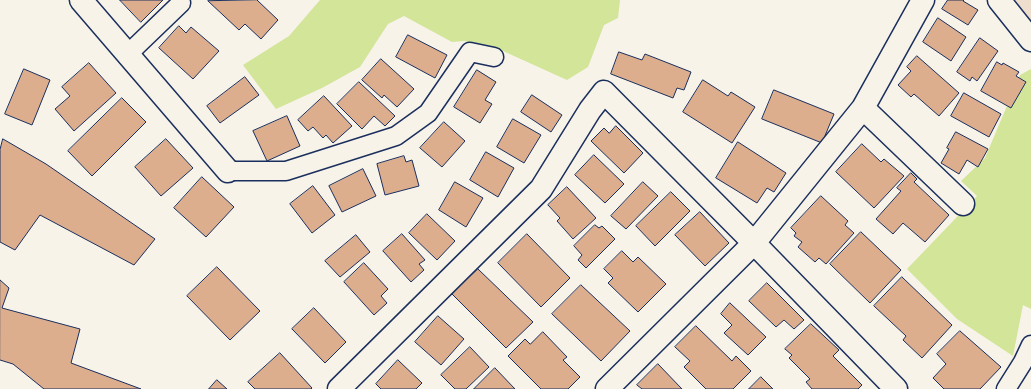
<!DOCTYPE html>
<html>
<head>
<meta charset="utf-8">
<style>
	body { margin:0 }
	canvas { display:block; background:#f7f3e8 }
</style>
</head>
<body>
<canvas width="1031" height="389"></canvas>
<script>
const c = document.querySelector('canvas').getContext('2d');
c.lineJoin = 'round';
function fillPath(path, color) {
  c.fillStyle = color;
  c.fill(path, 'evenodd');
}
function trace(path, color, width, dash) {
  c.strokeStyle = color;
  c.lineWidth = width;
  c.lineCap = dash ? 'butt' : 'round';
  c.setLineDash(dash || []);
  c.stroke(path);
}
fillPath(new Path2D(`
	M1015,0H1031V21Z`), '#efdecd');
fillPath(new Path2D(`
	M320,0H620L618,18L604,25L588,67L567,80L492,46L464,41L452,42L404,16L388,24L360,67L322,88L276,109L243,65L289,36Z
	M1031,69V309L1023,305L1013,356L957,319L907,269L977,196L961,181L985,158L1020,75Z`), '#d2e599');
const building = new Path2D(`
	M120,0H163L141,22Z
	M257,0L278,20L261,39L245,24L239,30L208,1Z
	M948,0H964L963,1L978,10L968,25L942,9Z
	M938,18L966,37L951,61L923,42Z
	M179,26L186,33L191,27L219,51L193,79L159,48Z
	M408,35L447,55L435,78L396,57Z
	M980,38L998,51L977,81L972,77L970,81L957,72Z
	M619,52L642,60L645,54L691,72L684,90L677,88L673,98L611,74Z
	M917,56L959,93L939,116L914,94L911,97L898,85L911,71L907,67Z
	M381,59L414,89L397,107L384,95L382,98L362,80Z
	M997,62L1002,65L1003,63L1019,72L1016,76L1026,82L1011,108L981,91Z
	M89,63L116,93L74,131L55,109L70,96L62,87Z
	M24,69L50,80L32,125L5,114Z
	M477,70L496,82L485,100L492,104L480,123L454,107Z
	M245,77L259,95L220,123L207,106Z
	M703,80L728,96L731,92L755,107L732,143L683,112Z
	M359,82L395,116L385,126L374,116L362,129L337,104Z
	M774,90L834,114L822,143L762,119Z
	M964,93L1001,114L989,137L951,116Z
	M532,95L562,115L551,132L521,112Z
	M324,96L352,126L333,143L326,135L323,138L313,127L308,131L298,120Z
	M122,98L146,122L92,176L68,151Z
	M287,116L300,146L267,161L253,131Z
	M513,119L541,135L524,163L497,147Z
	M444,122L465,141L442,167L420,148Z
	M616,126L643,153L624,173L591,141L604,128L609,133Z
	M956,132L988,149L978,167L967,160L959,174L941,163L949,149L947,148Z
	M3,139L46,164L155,239L134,265L40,215L15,250L0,242V150Z
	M166,139L193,168L161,196L135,167Z
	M738,142L786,173L774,192L767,188L757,203L716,178Z
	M862,144L881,162L884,159L904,176L874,208L836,172Z
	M486,152L514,168L498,197L470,180Z
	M594,155L624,184L605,203L575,175Z
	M404,156L406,162L412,160L419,186L385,195L377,164Z
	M363,169L376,196L342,212L329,186Z
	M911,173L917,179L914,182L949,215L925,242L903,223L893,234L876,219L901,191L897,188Z
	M202,177L234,207L206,237L174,208Z
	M455,182L483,198L466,227L439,210Z
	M643,182L658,196L626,229L611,216Z
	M313,186L335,215L312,233L290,204Z
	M567,187L596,218L573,239L557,221L560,218L548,205Z
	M671,192L690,211L655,246L636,226Z
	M821,196L848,221L845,225L854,233L826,264L819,258L815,262L798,247L802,242L794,236L796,233L791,228Z
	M700,212L729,243L705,266L675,235Z
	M427,214L455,241L437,260L409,233Z
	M595,225L599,228L602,226L615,239L586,268L578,260L582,255L574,246Z
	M861,232L901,270L870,303L830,264Z
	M402,234L425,260L419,264L424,270L411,282L383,251Z
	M527,234L570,278L541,307L498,263Z
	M356,235L370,252L340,277L325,261Z
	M622,251L633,262L638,257L666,284L638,312L608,283L613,278L604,269Z
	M364,263L388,289L381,296L387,303L374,315L344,282Z
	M217,267L260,311L230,340L187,296Z
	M478,269L533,322L506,348L452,294Z
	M902,277L952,325L922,358L903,340L906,336L874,306Z
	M0,280L9,288L2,308L80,329L71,363L141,389H44L13,364L0,360Z
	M767,283L804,320L794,329L784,320L776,327L749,301Z
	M581,285L630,331L601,361L552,314Z
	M730,303L766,337L748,355L724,333L732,325L721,314Z
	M314,308L346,342L325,363L292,329Z
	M438,316L464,339L441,365L415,342Z
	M811,324L839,350L833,356L862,385L858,389H812L806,382L810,379L789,358L792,355L785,349Z
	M696,326L732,361L736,356L751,371L733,389H706L684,367L690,361L675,347Z
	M960,331L1001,367L980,389H944L933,378L946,364L937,354Z
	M543,332L567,357L563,360L580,377L568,389H541L508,356L525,339L530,344Z
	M470,347L489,367L466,389H455L441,375Z
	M280,353L312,388L311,389H255L248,382Z
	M398,360L422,383L416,389H381L376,384Z
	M658,364L682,389H642L637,385Z
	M495,368L515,389H474Z
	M761,377L773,389H749Z
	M217,380L227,389H209Z`);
fillPath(building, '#dcae8d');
trace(building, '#1b2f5e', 1);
const lane = new Path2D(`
	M128,54L181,3
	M228,171H286L396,136L428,113L470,52L494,57
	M1006,389L1023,362L1031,345`);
const street = new Path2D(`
	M81,0L228,171
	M999,0L1031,40
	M863,108L963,204
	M339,389L541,189L590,110L604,92L754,243L896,389
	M607,389L754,243L863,108L923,0`);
trace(lane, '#1b2f5e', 21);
trace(street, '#1b2f5e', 25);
trace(lane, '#f7f3e8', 18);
trace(street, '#f7f3e8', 22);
</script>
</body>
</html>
